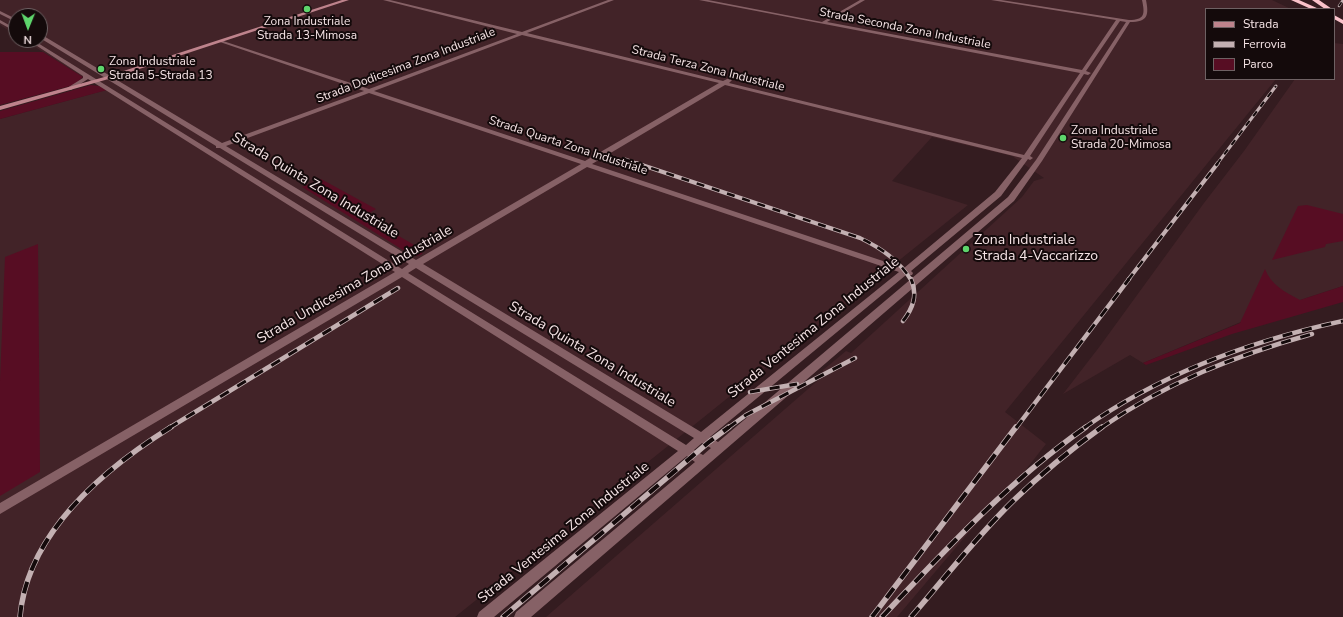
<!DOCTYPE html>
<html>
<head>
<meta charset="utf-8">
<style>
	body { margin:0 }
	#map { position:relative; width:1343px; height:617px; overflow:hidden; background:#341c20; font-family:"Nunito Sans",sans-serif }
	canvas { display:block }
	.legend { position:absolute; left:1205px; top:8px; width:130px; height:72px; box-sizing:border-box; background:#140a0b; border:1px solid #6e6163; margin:0; padding:5px 7px; list-style:none; font-size:12px; color:#f6e4e6 }
	.legend li { display:flex; align-items:center; gap:8px; height:20px }
	.legend b { width:20px; border:1px solid #6e6163 }
	.north { position:absolute; left:8px; top:8px; width:40px; height:40px; box-sizing:border-box; background:#140a0b; border:1px solid #6e6163; border-radius:50%; rotate:181deg; font-size:11px; font-weight:700; line-height:16px; text-align:center; color:#f6e4e6 }
	.north::after { content:''; display:block; margin:auto; width:14px; height:18px; background:#5ed56c; clip-path:polygon(50% 0,100% 100%,50% 72%,0 100%) }
</style>
</head>
<body>
<div id="map">
<canvas width="1343" height="617"></canvas>
<ul class="legend">
<li><b style="height:5px;background:#be838c"></b>Strada</li>
<li><b style="height:5px;background:#c3b0b2"></b>Ferrovia</li>
<li><b style="height:11px;background:#570d23"></b>Parco</li>
</ul>
<div class="north">N</div>
</div>
<script>
const c = document.querySelector('canvas').getContext('2d');
c.lineJoin = 'round';
function fillPath(path, color) {
  c.fillStyle = color;
  c.fill(path, 'evenodd');
}
function trace(path, color, width, dash) {
  c.strokeStyle = color;
  c.lineWidth = width;
  c.lineCap = dash ? 'butt' : 'round';
  c.setLineDash(dash || []);
  c.stroke(path);
}
function label(font, color, halo, rows, align = 'center') {
  c.font = font + ' "Nunito Sans",sans-serif';
  c.lineWidth = 4;
  c.setLineDash([]);
  c.textBaseline = 'middle';
  c.strokeStyle = halo;
  c.fillStyle = color;
  for (const [text, x, y, turn = 0] of rows) {
    c.save();
    c.translate(x, y);
    c.rotate((+turn || 0) * Math.PI / 180);
    c.textAlign = isNaN(turn) ? turn : align;
    if (halo) c.strokeText(text, 0, 0);
    c.fillText(text, 0, 0);
    c.restore();
  }
}
fillPath(new Path2D(`
	M0,0H1272L1291,9H1206V79H1276L1005,412L1046,444L1012,487L969,532L897,617H546L823,376V370L846,351L851,353L1022,197L1034,181L1044,178L1012,156L932,137L892,181L968,205L455,617H0V119L106,90L83,77L24,40H40V16H16V35L0,25Z
	M1334,43L1343,44V286L1267,311L1143,363L1130,355L1063,394L1100,346L1204,203L1244,151L1295,79H1334Z`), '#422328');
fillPath(new Path2D(`
	M0,52H43L83,77L74,85L0,105Z
	M91,85L99,86L107,90L0,119V111Z
	M321,179L376,209L364,216L423,250L422,254L417,256L411,255L302,187Z
	M1307,205L1343,214V241L1326,244L1325,247L1272,260L1298,206Z
	M38,244L40,472L0,496V381L5,257Z
	M1265,269C1271,285 1285,292 1300,300L1343,286V302L1232,334L1146,365L1143,363L1240,323Z`), '#570d23');
fillPath(new Path2D(`
	M383,0H390L522,32L608,0H614L527,33L723,81L729,78L732,80L729,83L1024,155L1080,73L699,0H708L822,22L860,0H865L827,22L1082,70L1116,20L991,0H1001L1129,20C1145,20 1145,14 1142,0H1146C1149,15 1148,22 1130,22L1042,161L1014,201L531,617H514L516,612L695,462L687,456L494,617H477L479,612L678,451L402,277L0,514V503L395,272L88,79L71,90H67V88L83,78V76L28,40H33L402,269L409,264L220,148H216V146L40,38V35H42L222,143L364,91L220,42V40L369,89L517,34ZM1120,21L1126,22L1036,160L1008,197L718,442L710,437L906,275H912L913,273L911,271L1001,196L1028,159L1030,160L1033,158L1030,156L1084,74L1088,75L1091,73L1086,71ZM522,35L719,83L585,161L374,91ZM725,85L1022,158L995,192L904,268L592,164ZM369,93L581,164L416,260L226,146ZM587,167L899,272L701,432L423,264ZM416,268L694,438L686,445L408,273ZM702,443L711,448L703,455L694,450Z
	M0,11L16,19V22L0,14Z
	M0,20L16,29V32L0,23Z`), '#866166');
fillPath(new Path2D(`
	M342,0H349L112,78L0,110V106L108,76Z`), '#be838c');
fillPath(new Path2D(`
	M1291,0H1299L1319,9H1311Z
	M1312,0H1319L1332,9H1325Z
	M1334,15L1343,20V24L1334,19Z`), '#fac2ca');
const railFar4 = new Path2D(`
	M1339,6L1343,0`);
const railFar3 = new Path2D(`
	M625,159L639,164
	M1217,164L1276,86`);
const railFar2 = new Path2D(`
	M636,163L860,238C881,248 899,260 911,280
	M1128,280L1218,163`);
const railFar1 = new Path2D(`
	M903,321C913,308 918,295 911,279
	M750,392L797,384
	M169,428L398,288
	M728,428L746,415L855,358
	M1016,428L1129,279
	M1084,428C1162,373 1250,341 1343,321
	M1101,428C1165,383 1237,355 1312,334`);
const rail = new Path2D(`
	M20,617C27,533 104,469 171,427
	M503,617L709,442L729,427
	M872,617L1016,427
	M882,617C946,549 1009,481 1086,427
	M911,617C945,578 976,537 1013,501C1041,474 1070,450 1102,427`);
trace(railFar4, '#c3b0b2', 2.5);
trace(railFar3, '#c3b0b2', 3);
trace(railFar2, '#c3b0b2', 4);
trace(railFar1, '#c3b0b2', 4.5);
trace(rail, '#c3b0b2', 5.5);
trace(railFar4, '#140a0b', 1.5, [4.5]);
trace(railFar3, '#140a0b', 2, [6]);
trace(railFar2, '#140a0b', 2.5, [8]);
trace(railFar1, '#140a0b', 3, [10]);
trace(rail, '#140a0b', 4, [12]);
for (const [x, y, r, color] of [
	[307,9,4,"#5ed56c"],
	[101,69,4,"#5ed56c"],
	[1063,138,4,"#5ed56c"],
	[966,249,4,"#5ed56c"]
]) {
  const dot = new Path2D();
  dot.arc(x, y, r, 0, 2 * Math.PI);
  c.fillStyle = color;
  c.fill(dot);
  trace(dot, '#140a0b', 1.5);
}
label('12px', '#f6e4e6', '#140a0b', [
	["Zona Industriale",307,22,"center"],
	["Strada 13-Mimosa",307,36,"center"],
	["Zona Industriale",109,62],
	["Strada 5-Strada 13",109,76],
	["Zona Industriale",1071,131],
	["Strada 20-Mimosa",1071,145]
], 'left');
label('12px', '#f6e4e6', '#140a0b', [
	["Strada Seconda Zona Industriale",905,29,11],
	["Strada Dodicesima Zona Industriale",406,66,-21],
	["Strada Terza Zona Industriale",708,69,14],
	["Strada Quarta Zona Industriale",568,146,18]
]);
label('14px', '#f6e4e6', '#140a0b', [
	["Strada Quinta Zona Industriale",315,186,31],
	["Strada Undicesima Zona Industriale",355,285,-30],
	["Strada Ventesima Zona Industriale",814,328,-39],
	["Strada Quinta Zona Industriale",592,355,31],
	["Strada Ventesima Zona Industriale",564,533,-39]
]);
label('14px', '#f6e4e6', '#140a0b', [
	["Zona Industriale",974,241],
	["Strada 4-Vaccarizzo",974,257]
], 'left');
</script>
</body>
</html>
